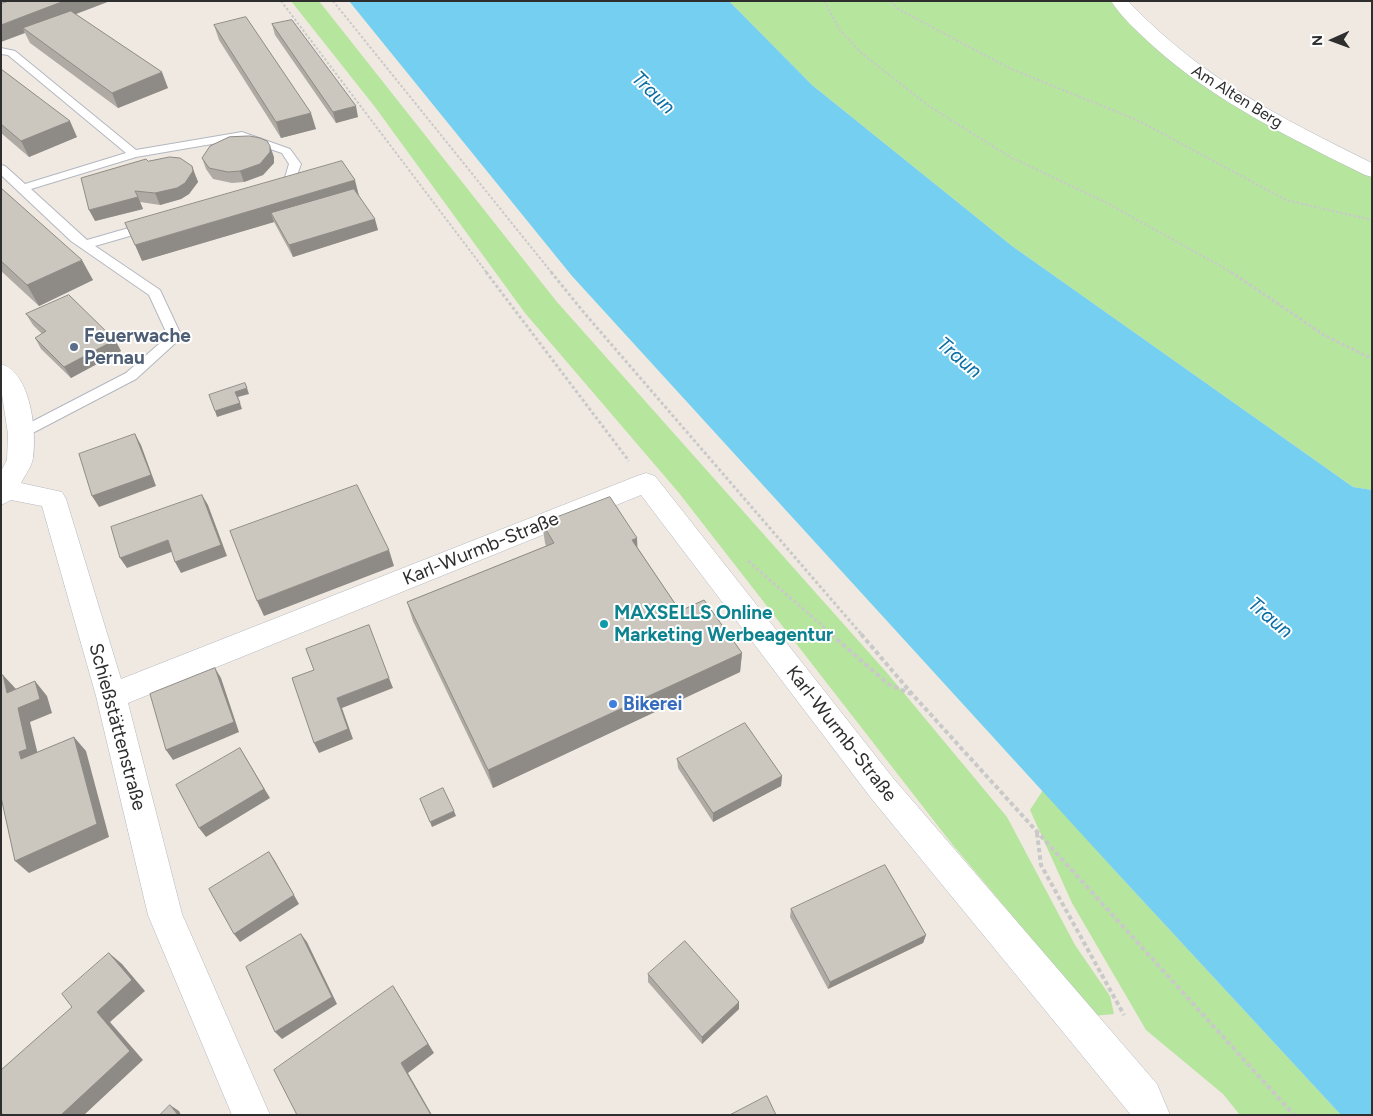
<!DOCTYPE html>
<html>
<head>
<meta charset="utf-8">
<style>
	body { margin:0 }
	#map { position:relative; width:1373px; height:1116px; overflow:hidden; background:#efe9e1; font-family:Figtree,sans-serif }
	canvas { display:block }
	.frame { position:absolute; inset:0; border:2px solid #2e2e2e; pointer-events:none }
	.north { position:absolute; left:1308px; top:15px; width:50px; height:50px; -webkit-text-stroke:4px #fff; paint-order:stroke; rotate:268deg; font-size:14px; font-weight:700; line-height:20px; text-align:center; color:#2e2e2e }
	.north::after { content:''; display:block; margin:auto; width:18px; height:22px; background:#2e2e2e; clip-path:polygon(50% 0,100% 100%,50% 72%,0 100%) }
</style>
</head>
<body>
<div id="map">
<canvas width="1373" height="1116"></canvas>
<div class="frame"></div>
<div class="north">N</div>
</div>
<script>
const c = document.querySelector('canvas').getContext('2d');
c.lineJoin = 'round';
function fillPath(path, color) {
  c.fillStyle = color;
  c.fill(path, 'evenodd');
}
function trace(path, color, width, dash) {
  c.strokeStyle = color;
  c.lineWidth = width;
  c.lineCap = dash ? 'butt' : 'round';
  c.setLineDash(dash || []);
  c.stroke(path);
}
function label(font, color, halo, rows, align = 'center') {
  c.font = font + ' Figtree,sans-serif';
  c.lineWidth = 4;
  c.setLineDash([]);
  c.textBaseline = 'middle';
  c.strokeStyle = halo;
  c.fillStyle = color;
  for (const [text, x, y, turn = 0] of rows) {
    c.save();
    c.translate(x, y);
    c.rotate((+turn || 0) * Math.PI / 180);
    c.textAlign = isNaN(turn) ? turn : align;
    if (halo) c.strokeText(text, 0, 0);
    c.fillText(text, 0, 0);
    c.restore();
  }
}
fillPath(new Path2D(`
	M291,1H319L557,302L888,674L1007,817L1075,945L1110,996L1114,1014L1092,1016L1072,987L952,844L679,493L525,313L375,107Z
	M729,1H1111L1176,65L1372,174V490L1353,487L1012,246L812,85Z
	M1043,790L1119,875L1341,1115H1240L1223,1094L1146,1030L1072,903L1030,810Z`), '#b6e59e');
fillPath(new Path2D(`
	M349,1H729L812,85L1012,246L1353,487L1372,490V1115H1341L1119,875L572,276Z`), '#75cff0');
const service = new Path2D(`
	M1,48L15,51L136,150L242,132L290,149L301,164L292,189L277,193L273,192L271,189L273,186L283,184L289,164L282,153L241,139L136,157L31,189L87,240L146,223H154L156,226L154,229L95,246L160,290L182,337L136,379L21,439L16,438L14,434L16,430L126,373L168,336L149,295L71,241L1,175V165L5,166L25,184L126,153L8,55L1,54Z`);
const minor = new Path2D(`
	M1111,1H1128C1201,78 1279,117 1372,163V177L1365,175C1291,138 1215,102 1153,46C1138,32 1122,18 1111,1Z
	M1,364C31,372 37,432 33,458C32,466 25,475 21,483L62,492L66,499L121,679L637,476L646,473L655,476L893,778L1157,1084L1170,1115H1131L871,798L641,495L128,703L182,914L270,1115H232L148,915L96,696L42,506L11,500L1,505V471L7,460L8,434L1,388Z`);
trace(service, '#b4b7c1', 2);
trace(minor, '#b4b7c1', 1);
trace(new Path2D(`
	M281,1L487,273
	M333,1L552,273
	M824,1L840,30L860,52L929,106L1010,157L1105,202L1233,273
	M891,1L898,9L1009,68L1139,121L1286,200L1372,220`), '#c9c9c9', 2, [2.5, 2]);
trace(new Path2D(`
	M486,272L629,461
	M551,272L586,315L862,635
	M1231,272L1324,335L1372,359
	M748,561L833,635`), '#c9c9c9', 3, [3, 2.5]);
trace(new Path2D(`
	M831,634L888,684L911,694
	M861,634L913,695L1294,1115
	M1037,833L1041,865L1124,1015`), '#c9c9c9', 4, [4.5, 3]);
fillPath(service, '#fff');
fillPath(minor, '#fff');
fillPath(new Path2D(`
	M9,1H110L76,14L168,88L118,108L30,43Z
	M272,24L358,117L336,123L275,35Z
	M214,25L316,129L281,138L219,40Z
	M1,69L77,137L29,157L1,133Z
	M274,157V163L263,175L244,182L232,183L213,179L206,169L202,158Z
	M148,161L196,177L198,182L189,194L181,199L160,205L140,202L143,209L95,221Z
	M342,161L359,195L378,230L293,257L274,222L142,261Z
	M1,188L93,280L39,306L1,271Z
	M26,314L115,340L121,351L71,378L41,349L35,338L42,334L33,325Z
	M542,523L638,548L680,611L742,653L740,672L493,788L413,621L407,602L546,546L545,543Z
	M677,759L782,776L781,786L713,822L678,768Z
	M791,909L926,935L923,943L828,989L790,917Z
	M648,974L739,1009L702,1044L648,982Z`), '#afaba4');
fillPath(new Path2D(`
	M64,1H110L28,32L23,28L25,33L1,42V25Z
	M162,72L168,88L118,108L112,93Z
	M356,106L358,117L336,123L333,112Z
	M311,113L316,129L281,138L276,122Z
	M70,121L77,137L29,157L21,141Z
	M270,146L274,157V163L263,175L244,182L240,171Z
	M192,166L198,182L189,194L181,199L160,205L155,193Z
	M355,180L359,196L271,213L274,222L142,261L135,245Z
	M138,197L143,209L95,221L89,210Z
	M375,219L378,230L293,257L289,245Z
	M82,260L93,280L39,306L27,285Z
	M115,340L121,351L71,378L64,367Z
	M247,388L249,394L238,397L242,409L217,417L215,411L235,392Z
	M135,434L141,445L156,486L99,507L92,496Z
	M202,495L208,505L227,556L181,573L175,562Z
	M637,538L638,558L632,540Z
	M168,540L174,551L127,568L120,558Z
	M389,550L394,566L264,616L257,601Z
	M742,653L740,672L493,788L488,770Z
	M215,668L221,678L239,732L173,760L166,750Z
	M3,675L16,689L7,693Z
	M389,678L393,688L342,708L353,739L319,753L314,743L337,698Z
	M35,681L47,696L52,713L30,722L40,763L21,759L19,752L18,708Z
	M74,737L86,751L109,837L29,873L15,861Z
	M240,748L270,798L206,837L199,828Z
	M782,776L781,786L713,822V813Z
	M454,811L456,816L432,827L430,822Z
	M269,852L275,861L299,904L240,942L234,934Z
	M301,934L307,942L337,1004L282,1039L275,1032Z
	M926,935L923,943L828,989L830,982Z
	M109,953L122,964L145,991L110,1022L143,1060L84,1115H61L97,1012Z
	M393,986L434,1053L408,1073L432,1115H431L401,1063Z
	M739,1002V1009L702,1044V1037Z
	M170,1105L179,1111L181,1115H178Z`), '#8e8b86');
const building = new Path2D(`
	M9,1H64L1,25V4Z
	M71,11L162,72L112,93L23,28Z
	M246,17L311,113L276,122L214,25Z
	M292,20L356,106L333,112L272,24Z
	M1,69L70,121L21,141L1,124Z
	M250,136L260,138L267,141L270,146V152L260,164L240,171L228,172L209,168L202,158L210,146L229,137Z
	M170,157L180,158L192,166L193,171L185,183L177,188L155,193L135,191L138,197L89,210L81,178L146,159L148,161Z
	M342,161L355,180L135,245L125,223Z
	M1,188L82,260L27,285L1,261Z
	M354,189L375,219L289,245L271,213Z
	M69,295L115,340L64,367L35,338L46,331L26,314Z
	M245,383L247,388L235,392L240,403L215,411L209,395Z
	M135,434L151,475L92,496L79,454Z
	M357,485L389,550L257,601L230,531Z
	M202,495L221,545L175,562L168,540L120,558L111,527Z
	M610,497L637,538L632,540L680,611L704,600L742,653L488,770L407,602L554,543L542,523Z
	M369,625L389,678L337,698L348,729L314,743L292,678L314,670L306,649Z
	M215,668L234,722L166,750L150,694Z
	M1,675H3L7,693L35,681L40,699L18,708L27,749L19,752L21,759L74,737L97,824L15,861L1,797Z
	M745,723L782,776L713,813L677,759Z
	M240,748L264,789L199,828L176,785Z
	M443,788L454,811L430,822L420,799Z
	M269,852L294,895L234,934L209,889Z
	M885,865L926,935L830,982L791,909Z
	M301,934L332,997L275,1032L246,967Z
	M685,941L739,1002L702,1037L648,974Z
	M109,953L132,980L97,1012L130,1051L61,1115H3L1,1112V1070L72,1007L62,994Z
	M393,986L428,1044L401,1063L431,1115H297L274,1070Z
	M767,1096L776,1115H730Z
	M170,1105L178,1115H160Z`);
fillPath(building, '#cbc7bf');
trace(building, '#8e8b86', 1);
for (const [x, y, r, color] of [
	[74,347,5,"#5c6f8a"],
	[604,624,5,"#0f9aa8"],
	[613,704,5,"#3f7fe0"]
]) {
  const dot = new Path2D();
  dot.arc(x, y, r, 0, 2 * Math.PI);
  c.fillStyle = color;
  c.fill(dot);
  trace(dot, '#fff', 2);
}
label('16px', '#2e2e2e', '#fff', [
	["Am Alten Berg",1237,97,32]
]);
label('bold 19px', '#4e5e75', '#fff', [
	["Feuerwache",84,336],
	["Pernau",84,358]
], 'left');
label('19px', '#2e2e2e', '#fff', [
	["Karl-Wurmb-Straße",481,549,-22],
	["Schießstättenstraße",117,727,75],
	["Karl-Wurmb-Straße",841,734,52]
]);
label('bold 19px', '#0d838f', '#fff', [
	["MAXSELLS Online",614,613],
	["Marketing Werbeagentur",614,635]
], 'left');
label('bold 19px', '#366cbe', '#fff', [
	["Bikerei",623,704]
], 'left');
label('italic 20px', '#0d6fa3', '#fff', [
	["Traun",653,93,44],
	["Traun",959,358,40],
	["Traun",1270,618,40]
]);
</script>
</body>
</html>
